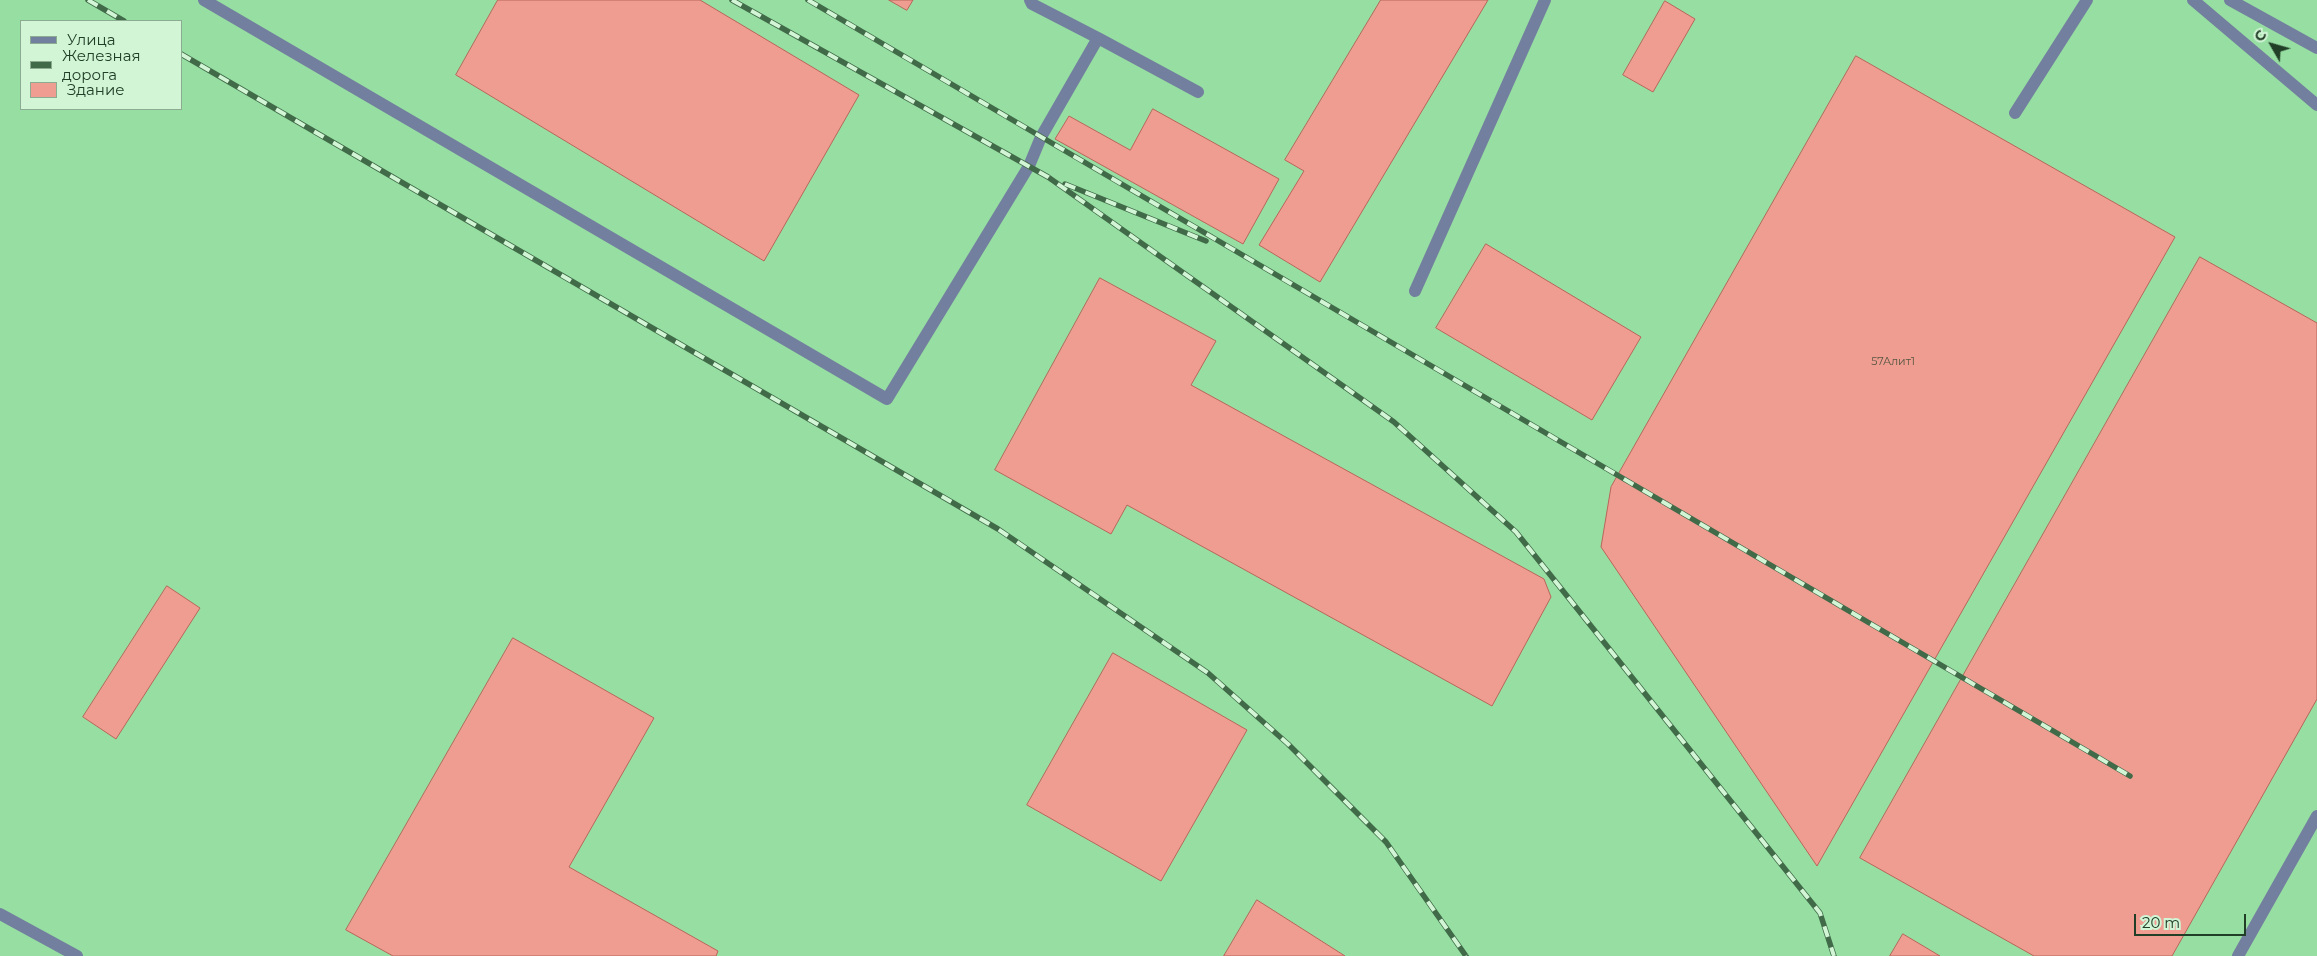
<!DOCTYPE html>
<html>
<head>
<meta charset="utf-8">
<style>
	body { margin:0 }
	#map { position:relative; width:2317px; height:956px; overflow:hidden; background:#96dea2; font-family:Montserrat,sans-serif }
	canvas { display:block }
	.legend { position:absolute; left:20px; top:20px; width:162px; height:90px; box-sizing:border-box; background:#d2f5d6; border:1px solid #8bac90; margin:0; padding:6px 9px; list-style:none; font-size:15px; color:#213e26 }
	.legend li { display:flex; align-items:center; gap:10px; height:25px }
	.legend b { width:25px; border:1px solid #8bac90 }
	.north { position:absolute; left:2247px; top:20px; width:50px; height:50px; -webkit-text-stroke:4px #d2f5d6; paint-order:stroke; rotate:308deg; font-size:14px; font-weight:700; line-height:20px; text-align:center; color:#213e26 }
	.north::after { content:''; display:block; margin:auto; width:18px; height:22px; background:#213e26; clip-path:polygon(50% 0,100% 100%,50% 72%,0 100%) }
	.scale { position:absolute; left:2134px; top:914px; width:112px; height:22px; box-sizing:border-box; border:2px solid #213e26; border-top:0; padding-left:6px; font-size:15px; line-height:18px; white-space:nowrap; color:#213e26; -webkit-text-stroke:4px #d2f5d6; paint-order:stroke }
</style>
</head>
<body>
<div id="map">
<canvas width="2317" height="956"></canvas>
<ul class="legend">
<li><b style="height:6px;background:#737f9e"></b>Улица</li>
<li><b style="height:6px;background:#416a48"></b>Железная дорога</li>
<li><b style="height:14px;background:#ef9d91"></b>Здание</li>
</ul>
<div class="north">С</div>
<div class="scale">20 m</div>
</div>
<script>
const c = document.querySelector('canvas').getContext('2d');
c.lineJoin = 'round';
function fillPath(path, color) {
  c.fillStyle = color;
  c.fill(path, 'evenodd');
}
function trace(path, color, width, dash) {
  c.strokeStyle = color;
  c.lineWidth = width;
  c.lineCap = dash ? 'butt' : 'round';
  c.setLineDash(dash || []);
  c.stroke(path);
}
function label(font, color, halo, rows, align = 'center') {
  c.font = font + ' Montserrat,sans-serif';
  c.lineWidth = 4;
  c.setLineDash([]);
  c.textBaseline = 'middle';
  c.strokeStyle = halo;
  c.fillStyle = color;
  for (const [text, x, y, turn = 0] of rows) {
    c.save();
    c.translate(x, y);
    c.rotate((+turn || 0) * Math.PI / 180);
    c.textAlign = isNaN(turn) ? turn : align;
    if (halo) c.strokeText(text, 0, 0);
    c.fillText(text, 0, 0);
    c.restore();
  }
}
const building = new Path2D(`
	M498,0H700L859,95L764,261L456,75Z
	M889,0H913L907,10Z
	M1381,0H1488L1320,282L1259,245L1304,171L1285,160Z
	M1665,1L1695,19L1653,92L1623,75Z
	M1856,56L2175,237L1817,866L1601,547L1611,487Z
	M1153,109L1279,179L1243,244L1055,139L1069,116L1130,150Z
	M1486,244L1641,337L1592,420L1436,328Z
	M2200,257L2317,323V699L2172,956H2034L1860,858Z
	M1100,278L1216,341L1191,385L1544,579L1551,597L1492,706L1127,505L1111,534L995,470Z
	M167,586L200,608L116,739L83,717Z
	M513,638L654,718L569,867L718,951L716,956H393L346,930Z
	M1113,653L1247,730L1161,881L1027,805Z
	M1257,900L1345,956H1224Z
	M1903,934L1940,956H1890Z`);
fillPath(building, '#ef9d91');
trace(building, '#b8655a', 1);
trace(new Path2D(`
	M204,0L887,399L1029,166L1041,137L1098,38L1198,92
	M1030,0L1032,4L1098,38
	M2193,0L2317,105
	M2230,0L2317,48
	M2015,113L2087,0
	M1415,291L1545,0
	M0,914L77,956
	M2238,956L2317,816`), '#737f9e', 12);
const rail = new Path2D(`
	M88,0L124,21
	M732,0L1048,177L1394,422L1516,532L1820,913L1834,956
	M808,0L2130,776
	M181,54L998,529L1208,673L1288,744L1386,842L1466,956
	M1065,184L1206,241`);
trace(rail, '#416a48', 5.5);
trace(rail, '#d2f5d6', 4, [11]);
label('11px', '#545641', null, [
	["57Алит1",1893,362]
]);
</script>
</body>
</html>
